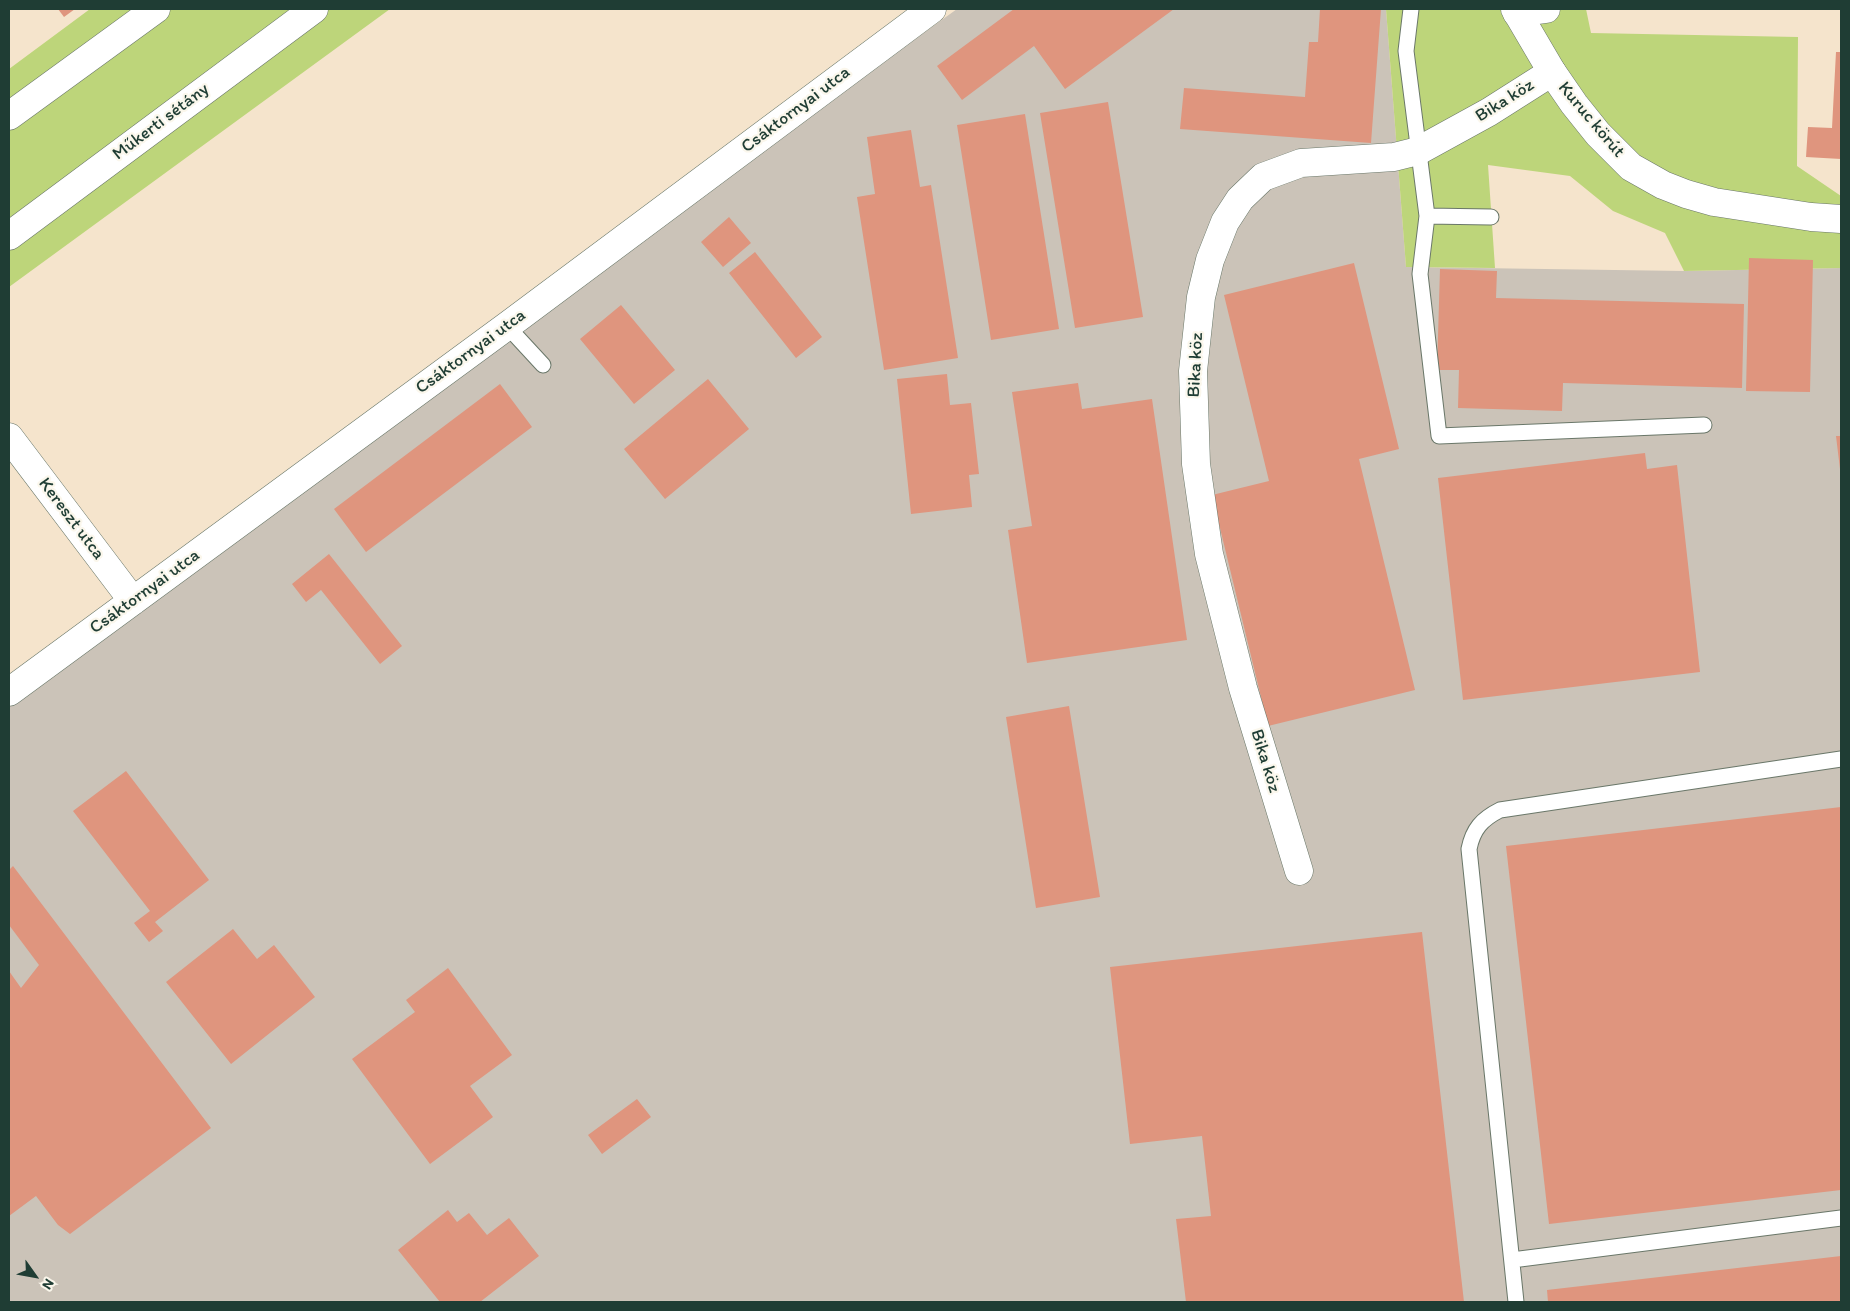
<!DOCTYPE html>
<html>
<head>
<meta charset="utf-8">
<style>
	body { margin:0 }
	#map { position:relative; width:1850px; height:1311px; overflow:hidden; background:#f5e4cc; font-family:Itim,sans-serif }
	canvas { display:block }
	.frame { position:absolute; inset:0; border:10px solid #1f3d34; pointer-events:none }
	.north { position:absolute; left:10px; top:1251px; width:50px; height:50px; -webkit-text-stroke:4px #fbf7ec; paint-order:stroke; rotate:122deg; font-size:14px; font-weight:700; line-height:20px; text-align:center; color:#1f3d34 }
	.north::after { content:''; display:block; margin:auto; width:18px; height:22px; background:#1f3d34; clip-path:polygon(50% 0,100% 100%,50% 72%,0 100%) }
</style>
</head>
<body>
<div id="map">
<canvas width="1850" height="1311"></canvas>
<div class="frame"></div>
<div class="north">N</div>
</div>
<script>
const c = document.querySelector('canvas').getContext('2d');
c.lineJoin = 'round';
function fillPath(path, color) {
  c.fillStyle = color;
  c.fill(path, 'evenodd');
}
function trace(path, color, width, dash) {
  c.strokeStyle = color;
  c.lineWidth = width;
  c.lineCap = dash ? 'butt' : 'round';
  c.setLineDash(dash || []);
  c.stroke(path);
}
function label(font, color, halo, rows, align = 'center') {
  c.font = font + ' Itim,sans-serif';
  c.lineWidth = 4.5;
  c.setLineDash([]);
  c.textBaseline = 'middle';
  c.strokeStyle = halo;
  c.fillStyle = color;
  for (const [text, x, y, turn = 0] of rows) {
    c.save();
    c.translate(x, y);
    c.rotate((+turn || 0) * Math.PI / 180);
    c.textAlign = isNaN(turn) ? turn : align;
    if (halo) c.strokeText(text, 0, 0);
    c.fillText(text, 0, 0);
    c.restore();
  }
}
fillPath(new Path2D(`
	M957,9H1386L1406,267L1684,271L1841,268V1302H9V693L133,601Z`), '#cbc3b8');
fillPath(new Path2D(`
	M90,9H390L9,287V69Z
	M1386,9H1586L1591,33L1798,37L1797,166L1841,196V268L1684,271L1665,233L1613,211L1570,176L1488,165L1495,268L1406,267Z`), '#bdd57a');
fillPath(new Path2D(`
	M58,9H75L64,17Z
	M1014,9H1174L1065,89L1034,46L962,100L937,66Z
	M1320,9H1381L1371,143L1180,129L1184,88L1305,97L1309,42H1318Z
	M1836,52H1841V159L1806,157L1808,127L1832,128Z
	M1108,102L1143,317L1075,328L1040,113Z
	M1025,114L1059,329L991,340L957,125Z
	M911,130L920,187L931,185L958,358L884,370L857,197L875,194L867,137Z
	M729,217L751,243L723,267L701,242Z
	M755,252L822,337L796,358L729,273Z
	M1749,258L1813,260L1810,392L1746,391Z
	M1354,263L1399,449L1359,459L1415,690L1268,726L1212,495L1269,481L1224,295Z
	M1440,269L1497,271L1496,298L1744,304L1742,388L1563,383L1562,411L1458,408L1459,370H1437Z
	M621,305L675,370L634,404L580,339Z
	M947,374L950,405L971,403L979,474L969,475L972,507L911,514L897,379Z
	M708,379L749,429L665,499L624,449Z
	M1078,383L1082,409L1152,399L1187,640L1027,663L1008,530L1032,526L1012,392Z
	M500,384L532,427L366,552L334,509Z
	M1836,436H1841V469H1840Z
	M1645,453L1647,469L1677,465L1700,672L1463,700L1438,478Z
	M329,554L402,646L380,664L321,590L306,602L292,584Z
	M1069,706L1100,897L1036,908L1006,717Z
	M126,771L209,880L155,922L163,931L149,942L134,923L150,911L73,811Z
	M1841,807V1190L1549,1224L1506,846Z
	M13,866L211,1128L70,1234L58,1225L36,1196L9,1216V971L21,988L39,965L9,925V870Z
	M233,929L257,959L274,945L315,997L231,1064L166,982Z
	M1422,932L1464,1302H1186L1176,1219L1211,1216L1202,1136L1130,1144L1110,967Z
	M448,968L512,1055L470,1086L493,1117L430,1164L352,1059L415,1012L406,1000Z
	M637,1099L651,1117L602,1154L588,1135Z
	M448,1210L457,1222L469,1213L487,1235L509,1218L539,1256L480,1302H440L398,1250Z
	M1841,1256V1302H1548L1547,1290Z`), '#df957e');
const lane = new Path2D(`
	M1411,9L1406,51L1427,216L1420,274L1439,436L1704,425
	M1427,216L1491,217
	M507,326L543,365
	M1512,1260L1841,1218
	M1516,1302L1469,849C1473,829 1482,819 1500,810L1841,759`);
const street = new Path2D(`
	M1517,13L1546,9
	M9,437L133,601
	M9,692L507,326L932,9
	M1299,871L1243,688L1209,554L1196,464L1193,371L1201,297L1210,260L1225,222L1240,199L1263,177L1301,163L1394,157L1418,151L1489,112L1552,72`);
const secondary = new Path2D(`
	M1515,9L1552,72L1574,104L1598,134L1631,167L1663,185L1686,194L1714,202L1811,217L1841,219
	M9,116L156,9
	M9,236L314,9`);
trace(lane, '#6a7769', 17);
trace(street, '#6a7769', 29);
trace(secondary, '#6a7769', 29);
trace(lane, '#fff', 15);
trace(street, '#fff', 28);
trace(secondary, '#fff', 28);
label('18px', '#1f3d34', '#fbf7ec', [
	["Bika köz",1505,101,-32],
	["Csáktornyai utca",796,110,-37],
	["Kuruc körút",1591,120,50],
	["Műkerti sétány",161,122,-37],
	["Csáktornyai utca",471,352,-36],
	["Bika köz",1196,365,-87],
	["Kereszt utca",71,519,53],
	["Csáktornyai utca",145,592,-36],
	["Bika köz",1265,761,73]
]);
</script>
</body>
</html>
